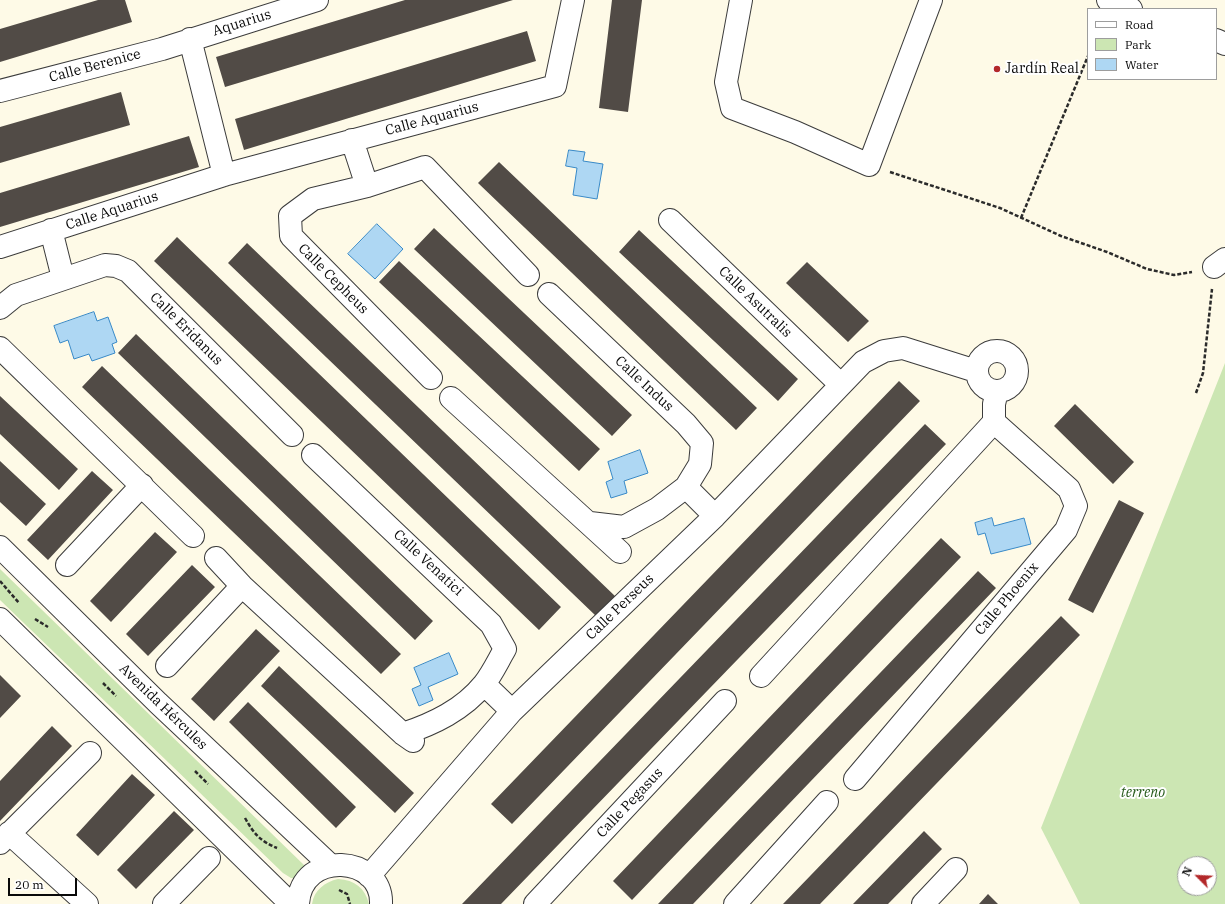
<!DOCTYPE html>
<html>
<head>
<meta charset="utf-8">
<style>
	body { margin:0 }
	#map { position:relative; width:1225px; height:904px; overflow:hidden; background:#fefae7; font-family:"IBM Plex Serif",serif }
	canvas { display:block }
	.legend { position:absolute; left:1087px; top:8px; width:130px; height:72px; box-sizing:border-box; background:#fff; border:1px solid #9d9d9d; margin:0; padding:5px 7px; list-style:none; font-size:12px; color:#090909 }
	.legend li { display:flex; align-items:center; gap:8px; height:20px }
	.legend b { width:20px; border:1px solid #9d9d9d }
	.north { position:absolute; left:1177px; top:856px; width:40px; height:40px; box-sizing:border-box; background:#fff; border:1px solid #9d9d9d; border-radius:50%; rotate:294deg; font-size:11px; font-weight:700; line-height:16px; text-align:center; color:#090909 }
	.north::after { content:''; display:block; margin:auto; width:14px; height:18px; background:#b3282a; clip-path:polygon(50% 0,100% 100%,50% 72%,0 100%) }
	.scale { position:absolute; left:8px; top:878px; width:69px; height:18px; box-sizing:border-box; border:2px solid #090909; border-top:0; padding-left:5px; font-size:12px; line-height:14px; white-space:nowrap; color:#090909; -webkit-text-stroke:3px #fff; paint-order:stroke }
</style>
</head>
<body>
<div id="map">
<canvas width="1225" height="904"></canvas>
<ul class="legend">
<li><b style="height:5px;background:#fff"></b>Road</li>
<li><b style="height:11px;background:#cce6b3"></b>Park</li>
<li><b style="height:11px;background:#aed7f3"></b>Water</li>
</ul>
<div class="north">N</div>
<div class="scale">20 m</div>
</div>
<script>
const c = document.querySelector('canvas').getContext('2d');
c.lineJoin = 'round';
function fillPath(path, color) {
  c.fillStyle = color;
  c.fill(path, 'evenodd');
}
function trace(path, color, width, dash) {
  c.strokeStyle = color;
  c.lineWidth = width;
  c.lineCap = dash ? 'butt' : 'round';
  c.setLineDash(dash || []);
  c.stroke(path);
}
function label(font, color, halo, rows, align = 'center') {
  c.font = font + ' "IBM Plex Serif",serif';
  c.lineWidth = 4;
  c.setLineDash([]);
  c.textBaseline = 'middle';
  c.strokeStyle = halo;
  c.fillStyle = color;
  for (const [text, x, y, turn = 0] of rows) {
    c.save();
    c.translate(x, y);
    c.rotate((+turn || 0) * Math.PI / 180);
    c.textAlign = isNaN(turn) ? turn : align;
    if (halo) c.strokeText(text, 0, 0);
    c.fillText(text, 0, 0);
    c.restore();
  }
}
fillPath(new Path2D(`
	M1225,363V904H1080L1041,828ZM1185,864H1209V888H1185Z
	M0,569L305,866L302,878H291L283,873L0,600Z
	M338,879C355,880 365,888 369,904H312C314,890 325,882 338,879Z`), '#cce6b3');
const water = new Path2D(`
	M569,150L585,152L583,161L603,164L597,199L573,195L577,168L566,166Z
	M377,224L403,249L375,279L348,254Z
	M94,312L97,321L108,317L117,342L112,344L115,353L92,361L89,354L74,359L68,340L60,343L54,326Z
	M640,450L648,473L624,481L627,493L611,498L606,482L613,479L608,462Z
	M992,518L994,526L1024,518L1031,544L991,554L985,533L978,535L975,523Z
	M449,653L458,674L428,687L433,700L419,706L412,689L421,685L414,668Z`);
fillPath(water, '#aed7f3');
trace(water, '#3889c7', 1);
fillPath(new Path2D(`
	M98,0H125L132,22L0,62V29Z
	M405,0H513L225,87L216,57Z
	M612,0H642L628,112L599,108Z
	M527,31L536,61L244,150L235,119Z
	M121,92L130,125L0,163V127Z
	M189,136L199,167L0,227V193Z
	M499,162L757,408L736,430L478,183Z
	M434,228L632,415L612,436L414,249Z
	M639,230L798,379L778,401L619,252Z
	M177,237L561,607L539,630L154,261Z
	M247,243L616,597L596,616L228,263Z
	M399,261L600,449L579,471L379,282Z
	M807,262L869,321L848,342L786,283Z
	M136,334L433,621L415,640L118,353Z
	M102,366L401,654L381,674L82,387Z
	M899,381L920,401L512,824L491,804Z
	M0,396L78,469L59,490L0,434Z
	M1075,404L1134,462L1113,484L1054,426Z
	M925,424L946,444L501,904H462Z
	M0,461L46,504L26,526L0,502Z
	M92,471L113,490L48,560L27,540Z
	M1119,500L1144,513L1093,613L1068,600Z
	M155,532L177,552L111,622L90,601Z
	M941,538L961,557L632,900L613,881Z
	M192,565L215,587L148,656L126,634Z
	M978,571L996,588L693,904H658Z
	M1061,616L1080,635L820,904H783Z
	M256,629L280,651L214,721L191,699Z
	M279,666L414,793L395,813L261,686Z
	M0,675L21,696L0,718Z
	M248,702L356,807L336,828L229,722Z
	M52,726L72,746L0,821V781Z
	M132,774L155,795L98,856L76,835Z
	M174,811L194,830L136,889L117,870Z
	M924,831L942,849L888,904H853Z
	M988,894L998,904H979Z`), '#514b46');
const minor = new Path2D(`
	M741,0L726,82L732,108L795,132L869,165L931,0
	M1108,0L1131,9
	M190,39L224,175
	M1216,40L1225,44
	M0,91L162,49L317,0
	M352,140L367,186
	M670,220L840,384
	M51,230L63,278
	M0,247L224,175L555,86L573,0
	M1214,267L1225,259
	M549,294L686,424L702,443L700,464L686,487L657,509L624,527L590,523
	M0,308L16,295L105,265L116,266L128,271L292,435
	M0,348L193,536
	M977 371a20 20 0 1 1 40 0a20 20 0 1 1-40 0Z
	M431,378L291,236L290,216L313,199L367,186L425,167L528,275
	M451,398L620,552
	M313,455L474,608L491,624L505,649C498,661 492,674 484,684C463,710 433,724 403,734
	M686,487L715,516
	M0,547L158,703L330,865
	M216,558L242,586L403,734L413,741
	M67,565L142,485
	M0,619L291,904
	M167,666L242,586
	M761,676L994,422V404L997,391
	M484,684L512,711
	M855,779L1066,530L1076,506L1069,489L994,422
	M9,833L87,904
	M0,843L90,753
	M369,876L512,711L715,516L863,362L884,351L903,348L976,371
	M164,904L209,858
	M298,904C301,849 383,855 381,904
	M535,904L725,701
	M735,904L827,802
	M923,904L956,869`);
trace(minor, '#3c3c3c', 24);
trace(new Path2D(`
	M890,172L1000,208L1061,236L1107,252L1147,269L1174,275L1192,272
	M1021,218L1088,56
	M1196,393L1203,373L1212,289
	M0,581L19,603
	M35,619L48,627
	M103,683L116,696
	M195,771L208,784
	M245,818C254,834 260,841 277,848
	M339,890L347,894L350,904`), '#2b2b2b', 2.5, [4, 2]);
trace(minor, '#fff', 22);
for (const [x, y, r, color] of [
	[997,69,4,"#b3282a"]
]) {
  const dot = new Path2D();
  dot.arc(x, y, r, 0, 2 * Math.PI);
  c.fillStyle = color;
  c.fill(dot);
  trace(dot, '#fff', 1.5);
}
label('14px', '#090909', '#fff', [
	["Aquarius",242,23,-17],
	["Calle Berenice",95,66,-15],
	["Calle Aquarius",432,119,-15],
	["Calle Aquarius",112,211,-18],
	["Calle Cepheus",333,279,45],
	["Calle Asutralis",755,302,44],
	["Calle Eridanus",186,329,45],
	["Calle Indus",644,384,43],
	["Calle Venatici",428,563,43],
	["Calle Phoenix",1007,599,-50],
	["Calle Perseus",620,607,-44],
	["Avenida Hércules",163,707,44],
	["Calle Pegasus",630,803,-47]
]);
label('14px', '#090909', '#fff', [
	["Jardín Real",1005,69]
], 'left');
label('italic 14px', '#295d1e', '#fff', [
	["terreno",1143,793]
]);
</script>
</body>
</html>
